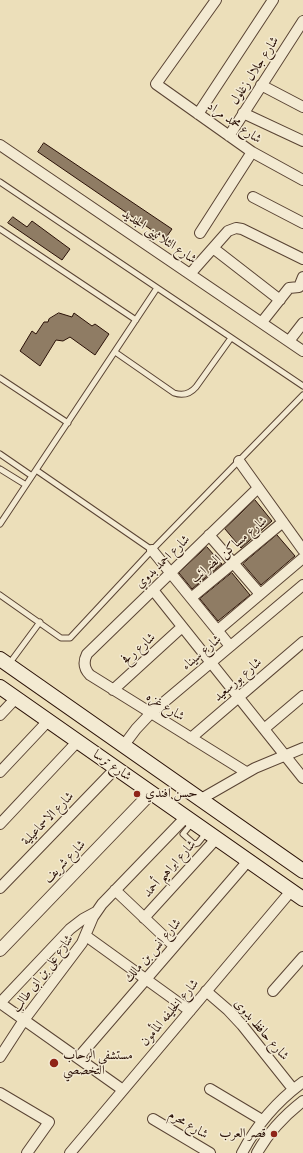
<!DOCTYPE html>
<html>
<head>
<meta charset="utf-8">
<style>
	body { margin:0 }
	canvas { display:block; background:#ecdfba }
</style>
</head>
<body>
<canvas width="303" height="1153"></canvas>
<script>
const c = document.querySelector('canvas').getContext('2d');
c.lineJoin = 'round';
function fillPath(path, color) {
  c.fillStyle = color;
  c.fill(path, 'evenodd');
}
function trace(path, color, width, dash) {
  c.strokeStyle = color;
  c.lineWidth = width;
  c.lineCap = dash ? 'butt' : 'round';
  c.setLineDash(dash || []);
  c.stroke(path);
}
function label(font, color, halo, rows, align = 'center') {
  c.font = font + ' "Libre Bodoni",Amiri,serif';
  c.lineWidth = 3;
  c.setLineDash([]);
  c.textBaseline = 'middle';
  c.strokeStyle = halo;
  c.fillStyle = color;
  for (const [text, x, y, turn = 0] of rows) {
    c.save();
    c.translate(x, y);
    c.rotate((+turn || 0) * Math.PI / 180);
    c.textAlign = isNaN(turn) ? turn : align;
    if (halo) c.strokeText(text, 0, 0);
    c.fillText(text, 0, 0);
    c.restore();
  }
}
const building = new Path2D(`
	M44,143L172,229L165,239L38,152Z
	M13,217L27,227L32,221L70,249L62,260L8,223Z
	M59,313L72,317L74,313L92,326L95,324L109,334L95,355L70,337L63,341L56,340L40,366L20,351L32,331L36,334L44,322H48L49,319Z
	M255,500L272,521L241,548L225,529Z
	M277,535L295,556L261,585L243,564Z
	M207,547L222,564L192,589L179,573Z
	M232,573L250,595L218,621L200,599Z`);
fillPath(building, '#8f7c64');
trace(building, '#2a1107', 1);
const service = new Path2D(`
	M0,182L303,386
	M0,229L136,320
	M115,352L174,393C183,396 190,394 196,387L231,338
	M0,378L68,423
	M0,454L32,476
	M0,469L26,485
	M36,470L152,550
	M0,524L157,288
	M0,595L61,638H70L152,550L303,395
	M9,664L40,622
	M192,823L183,834L194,844L198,843L206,833`);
const minor = new Path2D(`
	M216,0L156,84L252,152L303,180
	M261,85L303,107
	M243,113L303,141
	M198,114L273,0
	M229,136L303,21
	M0,145L303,351
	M253,197L303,223
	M200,233L252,152
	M213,248L280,300
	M190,274L228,231L236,228L242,229L303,259
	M262,322L289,288L299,287L303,277
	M289,341L303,323
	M239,461L303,550
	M209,535L260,594
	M152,550L230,646
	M153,590L303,778
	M191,598L283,522
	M218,630L303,558
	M113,690L182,627
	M0,715L16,698
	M264,729L303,696
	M191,738L303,642
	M124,745L136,729L151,713L303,585
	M0,772L48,721
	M246,772L90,675C84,669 83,662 87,654L258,488
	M201,799L255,768L303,748
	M0,824L77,742
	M0,888L115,769
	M115,890L174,946
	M144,918L216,839
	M86,936L190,1011
	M206,991L228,1010L242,1025L293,1089
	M273,991L303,957
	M0,1003L123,1090
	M0,1003L70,929L83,919L96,912
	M0,1057L24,1020L82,943L93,917L102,904L185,818
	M78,1058L248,861
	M210,1089L262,1120
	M0,1093L49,1122L27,1153
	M153,1119L210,1153
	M70,1153L291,891
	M242,1153C257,1124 277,1101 303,1082
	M257,1153C268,1133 285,1115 303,1101`);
const tertiary = new Path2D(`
	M0,950L151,793`);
const secondary = new Path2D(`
	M0,659L303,871
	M0,687L303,899`);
trace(service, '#5a4434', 7);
trace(minor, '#5a4434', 12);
trace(tertiary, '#5a4434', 14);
trace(secondary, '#2a1107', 16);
trace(service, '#f3ead2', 5);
trace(minor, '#f3ead2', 10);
trace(tertiary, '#f3ead2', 12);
trace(secondary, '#f3ead2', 14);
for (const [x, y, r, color] of [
	[137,794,4,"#8f2418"],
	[54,1063,5,"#8f2418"],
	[274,1134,4,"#8f2418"]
]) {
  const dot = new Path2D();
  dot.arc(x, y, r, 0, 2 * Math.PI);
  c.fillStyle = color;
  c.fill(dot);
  trace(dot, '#f3ead2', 1.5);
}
label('13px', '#2a1107', '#f3ead2', [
	["شارع جلال زغلول",255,71,-57],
	["شارع محمد مراد",234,123,35],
	["شارع الثلاثينى الجديد",159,237,34],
	["شارع مساكن الضرائب",229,550,-40],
	["شارع احمد بدوي",163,562,-44],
	["شارع رفح",139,649,-42],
	["شارع سيناء",202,653,-40],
	["شارع بورسعيد",238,680,-41],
	["شارع غزه",165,707,32],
	["شارع ترسا",112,766,35],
	["شارع الاسماعيلية",48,819,-46],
	["شارع شريف",65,862,-46],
	["شارع ابراهيم أحمد",170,869,-48],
	["شارع انس بن مالك",153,951,-49],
	["شارع على بن ابى طالب",43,974,-53],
	["شارع الخليفه المأمون",170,1013,-50],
	["شارع حافظ بدوى",261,1030,49],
	["شارع محرم",188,1125,31]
]);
label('13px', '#2a1107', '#f3ead2', [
	["حسن افندي",145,794],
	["مستشفى الرحاب",63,1056],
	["التخصصي",63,1071],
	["قصر العرب",266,1134,"right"]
], 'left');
</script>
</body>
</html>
